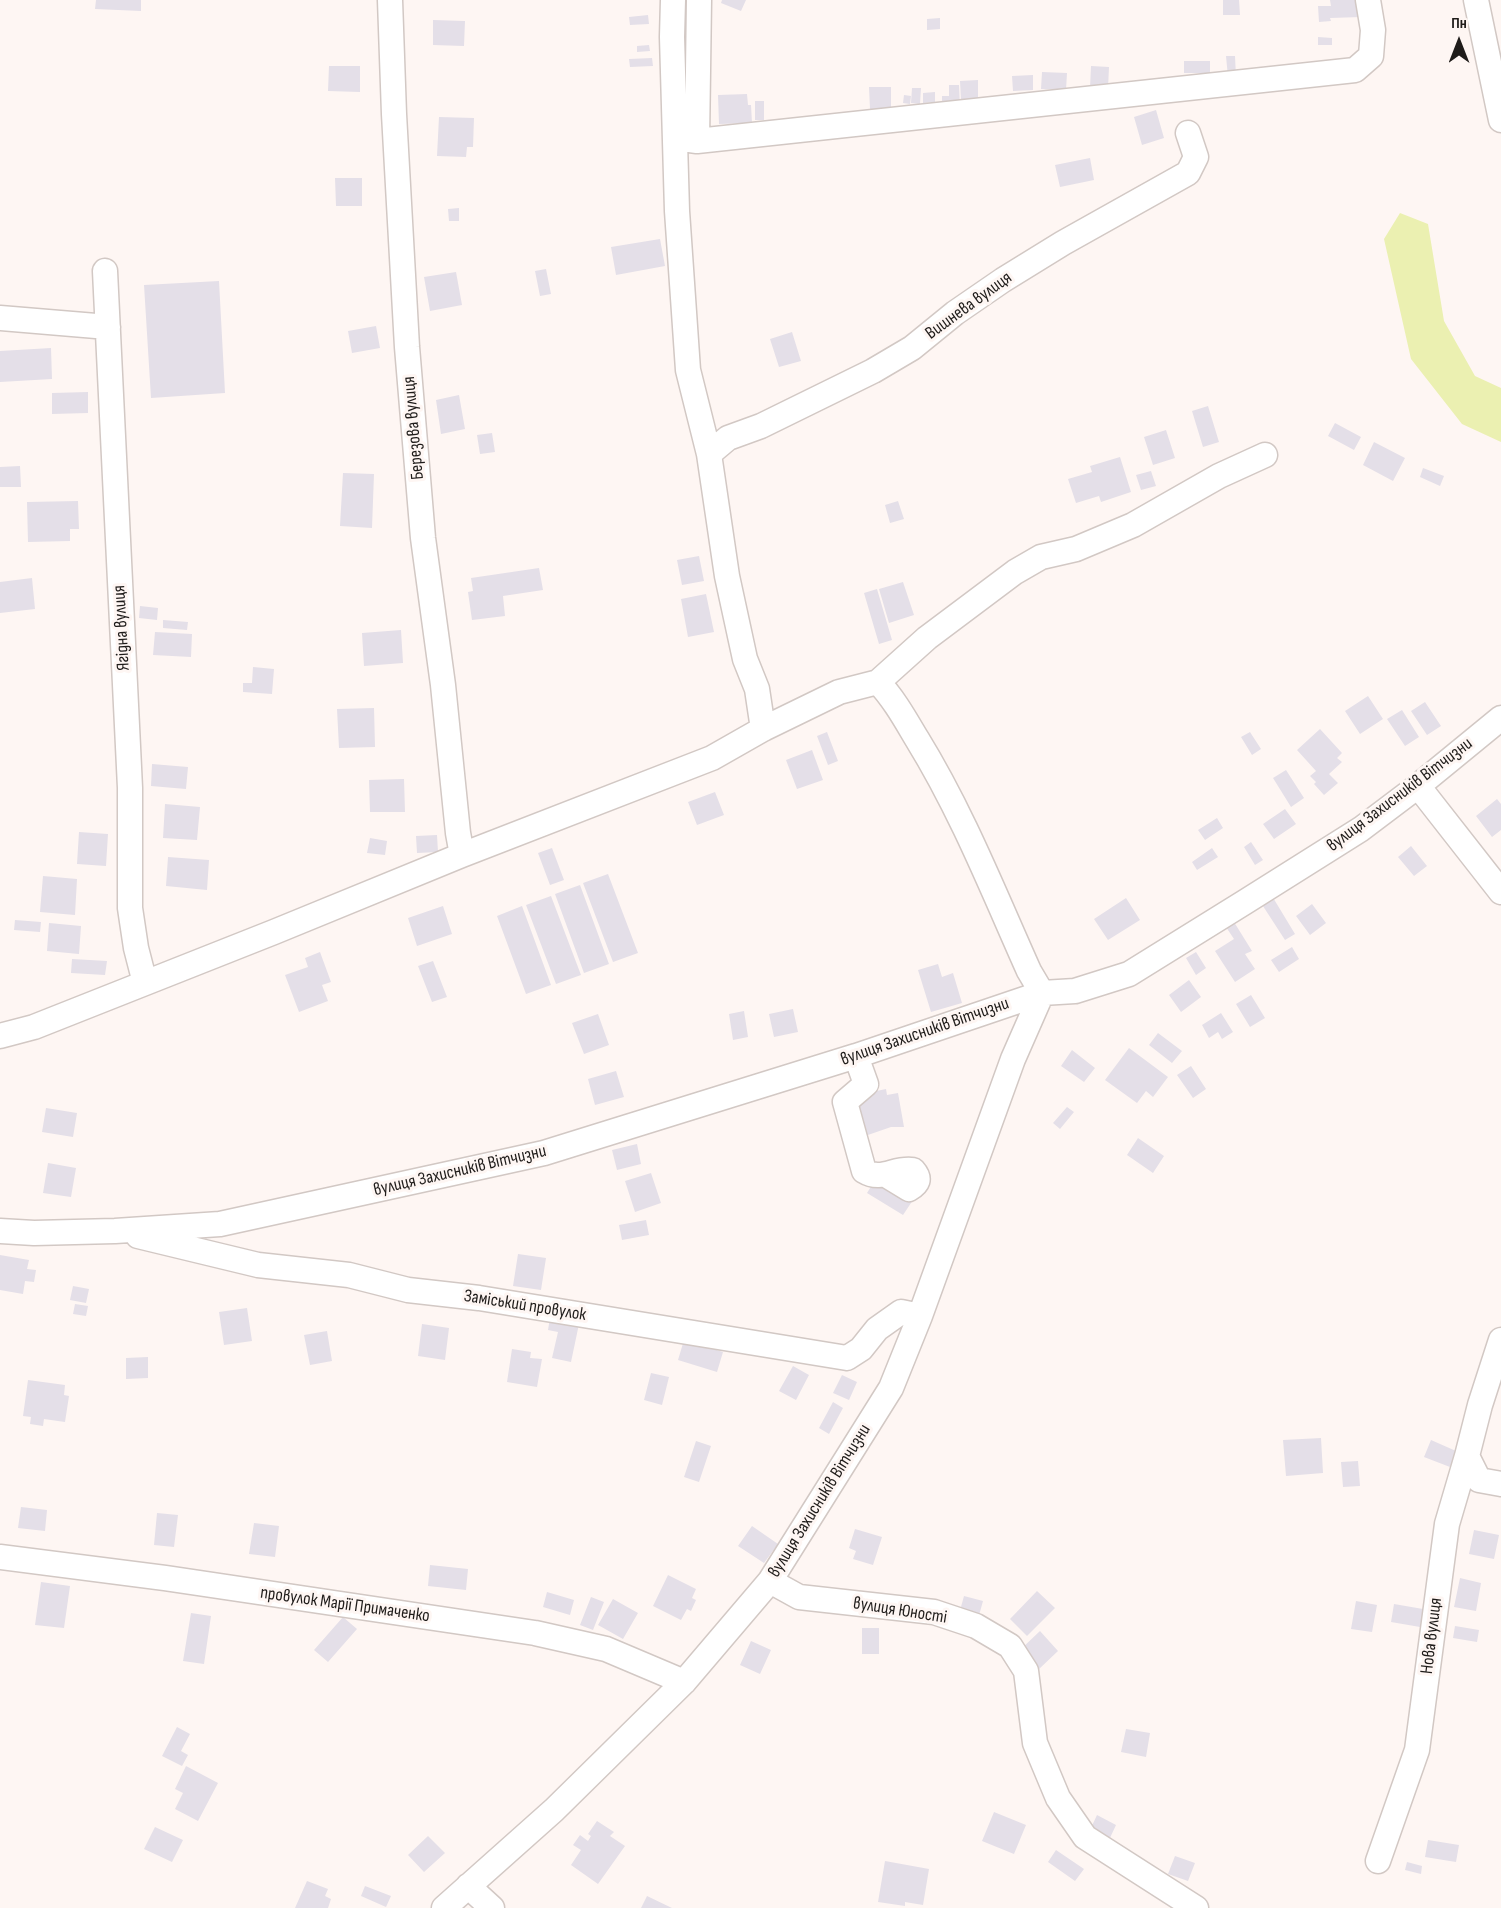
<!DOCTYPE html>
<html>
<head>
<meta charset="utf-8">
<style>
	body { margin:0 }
	#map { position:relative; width:1501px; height:1908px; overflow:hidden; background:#fef6f3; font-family:"Sofia Sans Condensed",sans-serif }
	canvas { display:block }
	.north { position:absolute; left:1429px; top:12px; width:60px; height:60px; -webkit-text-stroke:4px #fef6f3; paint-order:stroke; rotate:0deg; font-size:16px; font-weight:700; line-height:24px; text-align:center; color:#1f1c1a }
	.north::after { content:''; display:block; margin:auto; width:21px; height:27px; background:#1f1c1a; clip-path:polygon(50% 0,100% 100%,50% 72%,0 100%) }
</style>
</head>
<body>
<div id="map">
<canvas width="1501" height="1908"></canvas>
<div class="north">Пн</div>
</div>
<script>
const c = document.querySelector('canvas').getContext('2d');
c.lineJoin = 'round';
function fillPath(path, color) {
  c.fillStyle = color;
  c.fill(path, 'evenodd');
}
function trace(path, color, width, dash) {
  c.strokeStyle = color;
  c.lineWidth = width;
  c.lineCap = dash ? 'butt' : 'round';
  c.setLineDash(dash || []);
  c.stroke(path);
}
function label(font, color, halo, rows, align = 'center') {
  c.font = font + ' "Sofia Sans Condensed",sans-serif';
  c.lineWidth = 6;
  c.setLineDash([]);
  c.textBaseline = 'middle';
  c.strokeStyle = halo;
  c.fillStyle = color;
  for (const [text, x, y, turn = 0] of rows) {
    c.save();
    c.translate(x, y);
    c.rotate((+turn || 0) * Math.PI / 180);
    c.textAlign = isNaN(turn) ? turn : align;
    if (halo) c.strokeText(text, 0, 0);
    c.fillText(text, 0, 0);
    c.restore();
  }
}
fillPath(new Path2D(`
	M1400,213L1428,224L1444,321L1475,376L1501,388V442L1462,424L1411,359L1384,239Z`), '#ebf0b1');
fillPath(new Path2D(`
	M96,0H141V11L95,9Z
	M722,0H746L741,11L721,3Z
	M1223,0H1239L1240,15H1223Z
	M1330,0H1361V17L1330,18L1331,21L1319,22L1318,6H1331Z
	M648,15L649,24L630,25L629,17Z
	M940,18V29L927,30V19Z
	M433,20L465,21L464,46L433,45Z
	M1318,37L1332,38V45H1318Z
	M649,45L650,51L637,52V46Z
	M1226,56H1235L1236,77H1228Z
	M652,58L653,66L630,67L629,59Z
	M1184,61H1210V73H1184Z
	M329,66H360V92L328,91Z
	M1091,66L1109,67L1108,89L1090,88Z
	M1042,72L1067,73L1066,90L1041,89Z
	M1033,75V90L1013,91L1012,76Z
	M978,80V99L961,100L960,81Z
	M949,85H959L960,108L942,109V96H949Z
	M869,87H891V109H870Z
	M912,88H921L920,104L911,103Z
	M935,92V102L923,103V93Z
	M747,94L748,105H751L752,123L719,124L718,95Z
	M904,95L911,96L910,104L903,103Z
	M755,101H764V120H755Z
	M1156,110L1164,138L1142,145L1134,117Z
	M439,117L474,118L473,147H467L466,157L437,156Z
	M1090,158L1094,180L1060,187L1055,165Z
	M335,178H362V206H336Z
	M459,208V221H449L448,209Z
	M660,239L665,266L616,275L611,247Z
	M546,269L551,294L540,296L535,271Z
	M456,272L462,305L430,311L424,277Z
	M219,281L225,393L151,398L144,285Z
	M376,326L380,348L352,353L348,331Z
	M792,332L801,361L779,367L770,339Z
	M51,348L52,379L0,382V351Z
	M88,392V413L52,414V393Z
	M459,395L465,429L441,434L436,400Z
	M1208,406L1219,442L1203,447L1192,411Z
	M1335,423L1361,437L1354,450L1328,436Z
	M1166,430L1175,458L1153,465L1144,437Z
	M492,433L495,452L480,454L477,435Z
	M1374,442L1405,458L1393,481L1363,465Z
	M1120,457L1131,492L1101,502L1099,496L1076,503L1068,479L1092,472L1090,466Z
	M20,466L21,487H0V467Z
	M1423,468L1444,476L1440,486L1420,477Z
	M1151,471L1156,486L1141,490L1136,475Z
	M343,473L374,474L372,528L340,526Z
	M78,501L79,529H70V541L28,542L27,502Z
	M898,501L904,519L890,523L885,505Z
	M699,556L704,581L682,585L677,560Z
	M539,568L543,590L503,596L505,616L472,620L468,592L473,591L471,578Z
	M32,578L35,609L0,613V582Z
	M903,582L914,615L889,623L879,589Z
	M877,589L892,640L879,644L864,593Z
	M706,594L714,632L688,637L681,599Z
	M140,606L158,608L157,620L139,618Z
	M163,620L188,622L187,630L163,628Z
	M401,630L403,663L364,666L362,633Z
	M155,632L192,634L191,657L153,655Z
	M253,667L274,669L272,694L243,692V683H252Z
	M1368,696L1383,719L1360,734L1345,711Z
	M1425,702L1441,726L1427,735L1411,711Z
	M374,708L375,747L339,748L337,709Z
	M1402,710L1419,737L1405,746L1387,719Z
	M1320,729L1342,753L1337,758L1342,762L1329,774L1338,783L1324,795L1314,784L1316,782L1310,776L1316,771L1297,750Z
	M827,732L838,761L828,765L817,736Z
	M1250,732L1261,749L1252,755L1241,737Z
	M812,750L823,780L797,789L786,760Z
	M152,764L188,767L186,789L151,786Z
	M1286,770L1304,798L1291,807L1273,778Z
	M404,779L405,812H370L369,780Z
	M715,792L724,815L697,825L688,802Z
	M1497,799L1501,804V830L1492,837L1476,816Z
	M165,804L200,807L197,840L163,838Z
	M1285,809L1296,824L1274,839L1263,824Z
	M1217,818L1223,828L1205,840L1198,830Z
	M79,832L108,834L106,866L77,864Z
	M437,835L438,852L417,853L416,836Z
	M370,838L387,841L385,855L367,853Z
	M1251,842L1263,860L1255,865L1244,847Z
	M1411,846L1427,866L1414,876L1398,857Z
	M552,848L564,880L550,885L538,853Z
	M1212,848L1218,857L1197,870L1192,862Z
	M168,857L209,860L207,890L166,886Z
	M608,874L638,953L613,962L583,883Z
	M43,876L77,879L75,915L40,912Z
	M580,885L609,964L584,973L555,894Z
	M551,896L581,975L556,984L526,905Z
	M1272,896L1295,934L1285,940L1261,903Z
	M1126,898L1140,920L1108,940L1094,919Z
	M1312,904L1326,923L1310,935L1296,916Z
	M443,906L452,934L417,946L408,918Z
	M522,906L551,985L526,994L497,916Z
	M15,920L41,922L40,932L14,930Z
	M1234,922L1252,951L1245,954L1255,969L1235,982L1215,951L1234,939L1226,927Z
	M49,923L81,926L79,954L47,951Z
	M1292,947L1299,959L1279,972L1271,960Z
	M320,952L331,982L322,985L328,1001L299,1012L285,975L308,967L305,958Z
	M1196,952L1206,968L1196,975L1186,958Z
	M72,959L107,961L105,975L71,973Z
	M433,961L447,997L432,1002L418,966Z
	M938,964L942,977L953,973L962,1003L931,1012L918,970Z
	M1189,980L1201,997L1181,1012L1169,995Z
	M1251,995L1265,1018L1250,1027L1236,1004Z
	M793,1009L798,1032L774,1037L769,1014Z
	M744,1011L748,1037L733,1040L729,1014Z
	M1221,1013L1233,1032L1222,1039L1218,1032L1209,1038L1202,1025Z
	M598,1014L609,1045L584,1054L572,1023Z
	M1158,1033L1182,1051L1172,1063L1149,1045Z
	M1129,1048L1168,1077L1153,1097L1146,1091L1137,1103L1105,1080Z
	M1072,1050L1095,1068L1084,1082L1061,1066Z
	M1191,1066L1206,1089L1193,1098L1177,1075Z
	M616,1071L624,1097L595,1105L588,1079Z
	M886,1089L887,1095L898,1093L904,1127H891L865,1136L853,1105L864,1103L862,1094Z
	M1067,1107L1074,1112L1060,1129L1053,1123Z
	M46,1108L77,1113L73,1137L42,1132Z
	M1138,1138L1164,1156L1153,1173L1127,1155Z
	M637,1144L641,1164L617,1170L612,1150Z
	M48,1163L76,1168L71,1197L43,1193Z
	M651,1173L661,1203L635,1212L625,1181Z
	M877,1177L913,1200L903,1215L867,1193Z
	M646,1220L649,1235L622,1240L619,1225Z
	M518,1254L546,1258L541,1290L513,1286Z
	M0,1255L29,1260L27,1269L36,1270L34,1282L25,1281L23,1294L0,1290Z
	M73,1286L89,1289L86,1303L70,1300Z
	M75,1304L88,1306L86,1316L73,1314Z
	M247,1308L252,1341L224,1345L219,1312Z
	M550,1318L579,1324L571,1362L552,1358L558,1332L548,1330Z
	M422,1324L449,1328L445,1360L418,1356Z
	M327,1331L332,1361L310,1365L304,1335Z
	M684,1340L723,1352L717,1372L678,1360Z
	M512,1349L531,1352L530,1358L542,1359L537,1387L507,1382Z
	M148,1357V1378L126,1379V1358Z
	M793,1366L809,1375L796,1400L779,1391Z
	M651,1373L669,1377L662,1405L644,1400Z
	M842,1375L857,1382L849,1400L833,1393Z
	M28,1380L65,1385L64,1395L69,1396L65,1422L44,1419L43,1426L30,1424L31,1417L23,1416Z
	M833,1402L843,1408L829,1434L819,1428Z
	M1321,1438L1323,1473L1286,1476L1283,1440Z
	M1431,1440L1456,1451L1450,1467L1424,1457Z
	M696,1441L711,1446L699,1482L684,1477Z
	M1358,1461L1360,1486L1343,1487L1341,1462Z
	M21,1507L47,1510L45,1531L18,1528Z
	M157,1513L178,1515L174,1547L154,1545Z
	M254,1523L279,1526L275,1557L249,1554Z
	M752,1526L778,1544L764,1563L738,1546Z
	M855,1529L882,1537L873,1565L853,1559L856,1551L849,1548Z
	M1474,1530L1499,1535L1494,1559L1469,1554Z
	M430,1565L468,1569L466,1590L428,1586Z
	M668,1575L696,1589L692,1598L696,1600L691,1611L687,1609L681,1620L653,1606Z
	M1460,1578L1481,1583L1476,1611L1454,1607Z
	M41,1582L70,1586L64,1628L35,1625Z
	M1037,1591L1055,1608L1027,1636L1010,1619Z
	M547,1592L574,1600L570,1615L543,1607Z
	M964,1596L983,1601L978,1619L959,1614Z
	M591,1597L604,1602L593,1630L580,1625Z
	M613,1599L638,1613L623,1639L598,1625Z
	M1356,1601L1377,1605L1372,1632L1351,1629Z
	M1394,1604L1423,1609L1420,1627L1391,1622Z
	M191,1613L211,1616L204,1664L183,1661Z
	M343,1617L357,1629L328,1662L314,1650Z
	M1455,1626L1479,1630L1477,1642L1453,1638Z
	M862,1628H879V1654H862Z
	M1040,1631L1058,1651L1038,1670L1020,1650Z
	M751,1641L771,1650L760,1674L740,1665Z
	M177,1727L190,1734L181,1751L188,1755L182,1766L162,1756Z
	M1126,1729L1150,1733L1146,1757L1121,1752Z
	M186,1766L218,1783L198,1821L175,1809L183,1793L175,1789Z
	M994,1812L1026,1825L1014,1854L982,1841Z
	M1097,1815L1116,1825L1109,1840L1090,1830Z
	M597,1821L614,1832L610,1836L625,1846L598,1884L571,1865L581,1850L573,1845L580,1835L588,1841L591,1836L588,1834Z
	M155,1827L183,1840L172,1862L144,1849Z
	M428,1836L445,1853L424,1872L408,1855Z
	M1428,1840L1459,1845L1456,1862L1425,1857Z
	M1056,1850L1084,1869L1075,1881L1048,1862Z
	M1175,1856L1195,1863L1188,1881L1168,1874Z
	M885,1861L929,1869L923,1905L905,1902V1906L878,1902Z
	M1407,1862L1422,1866L1421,1874L1405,1870Z
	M307,1881L328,1889L325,1896L331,1899L328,1908H295Z
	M365,1886L391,1896L386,1907L361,1896Z
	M647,1896L672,1908H641Z`), '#e4dfe8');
const minor = new Path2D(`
	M390,0L394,114L407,347L423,538L443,685L458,833L462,855
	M673,0L672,37L677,211L688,370L709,454L727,576L745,659L757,689L763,729
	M1476,0L1501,120
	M675,138L697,141L1355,70L1371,56L1373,30L1368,0
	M697,141L699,0
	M105,271L130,788V908L136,948L145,983
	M0,318L108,327
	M709,454L728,438L761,426L873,371L912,348L955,313L1003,280L1063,243L1188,173L1196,157L1188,133
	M878,682L927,638L1015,572L1041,557L1076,549L1133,525L1219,476L1265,455
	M1418,786L1501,892
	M0,1036L34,1027L274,932L462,855L712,758L763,729L839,692L878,682C894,699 905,719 917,739C962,812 994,893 1029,971L1042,993L1013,1059L920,1316L891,1388L770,1581L684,1682L554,1810L444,1908
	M856,1056L866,1084L845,1102L864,1171C882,1182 894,1167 913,1170C921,1179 918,1184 909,1189L886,1175
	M0,1231L34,1233L115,1231L220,1224L544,1153L856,1056L1042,993L1075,991L1129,974L1245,902L1361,829L1418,786L1501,718
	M138,1236L258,1265L349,1275L408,1290L479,1298L847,1358L861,1349L877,1329L901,1312L920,1316
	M1467,1456L1480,1405L1501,1340
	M0,1557L165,1578L535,1633L606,1649L684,1682
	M770,1581L799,1597L934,1612L976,1626L1010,1646L1026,1671L1035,1743L1058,1798L1085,1837L1196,1908
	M1378,1861L1417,1750L1447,1524L1467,1456L1479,1480L1501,1484
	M468,1886L492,1908`);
trace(minor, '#d2c8c4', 27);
trace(minor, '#fff', 24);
label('18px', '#1f1c1a', '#fef6f3', [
	["Вишнева вулиця",969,306,-36],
	["Березова вулиця",414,428,-95],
	["Ягідна вулиця",122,628,-93],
	["вулиця Захисників Вітчизни",1400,795,-37],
	["вулиця Захисників Вітчизни",925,1032,-19],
	["вулиця Захисників Вітчизни",460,1171,-13],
	["Заміський провулок",525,1306,9],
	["вулиця Захисників Вітчизни",820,1501,-58],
	["провулок Марії Примаченко",345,1605,8],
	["вулиця Юності",900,1611,9],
	["Нова вулиця",1432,1636,-83]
]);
</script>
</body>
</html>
